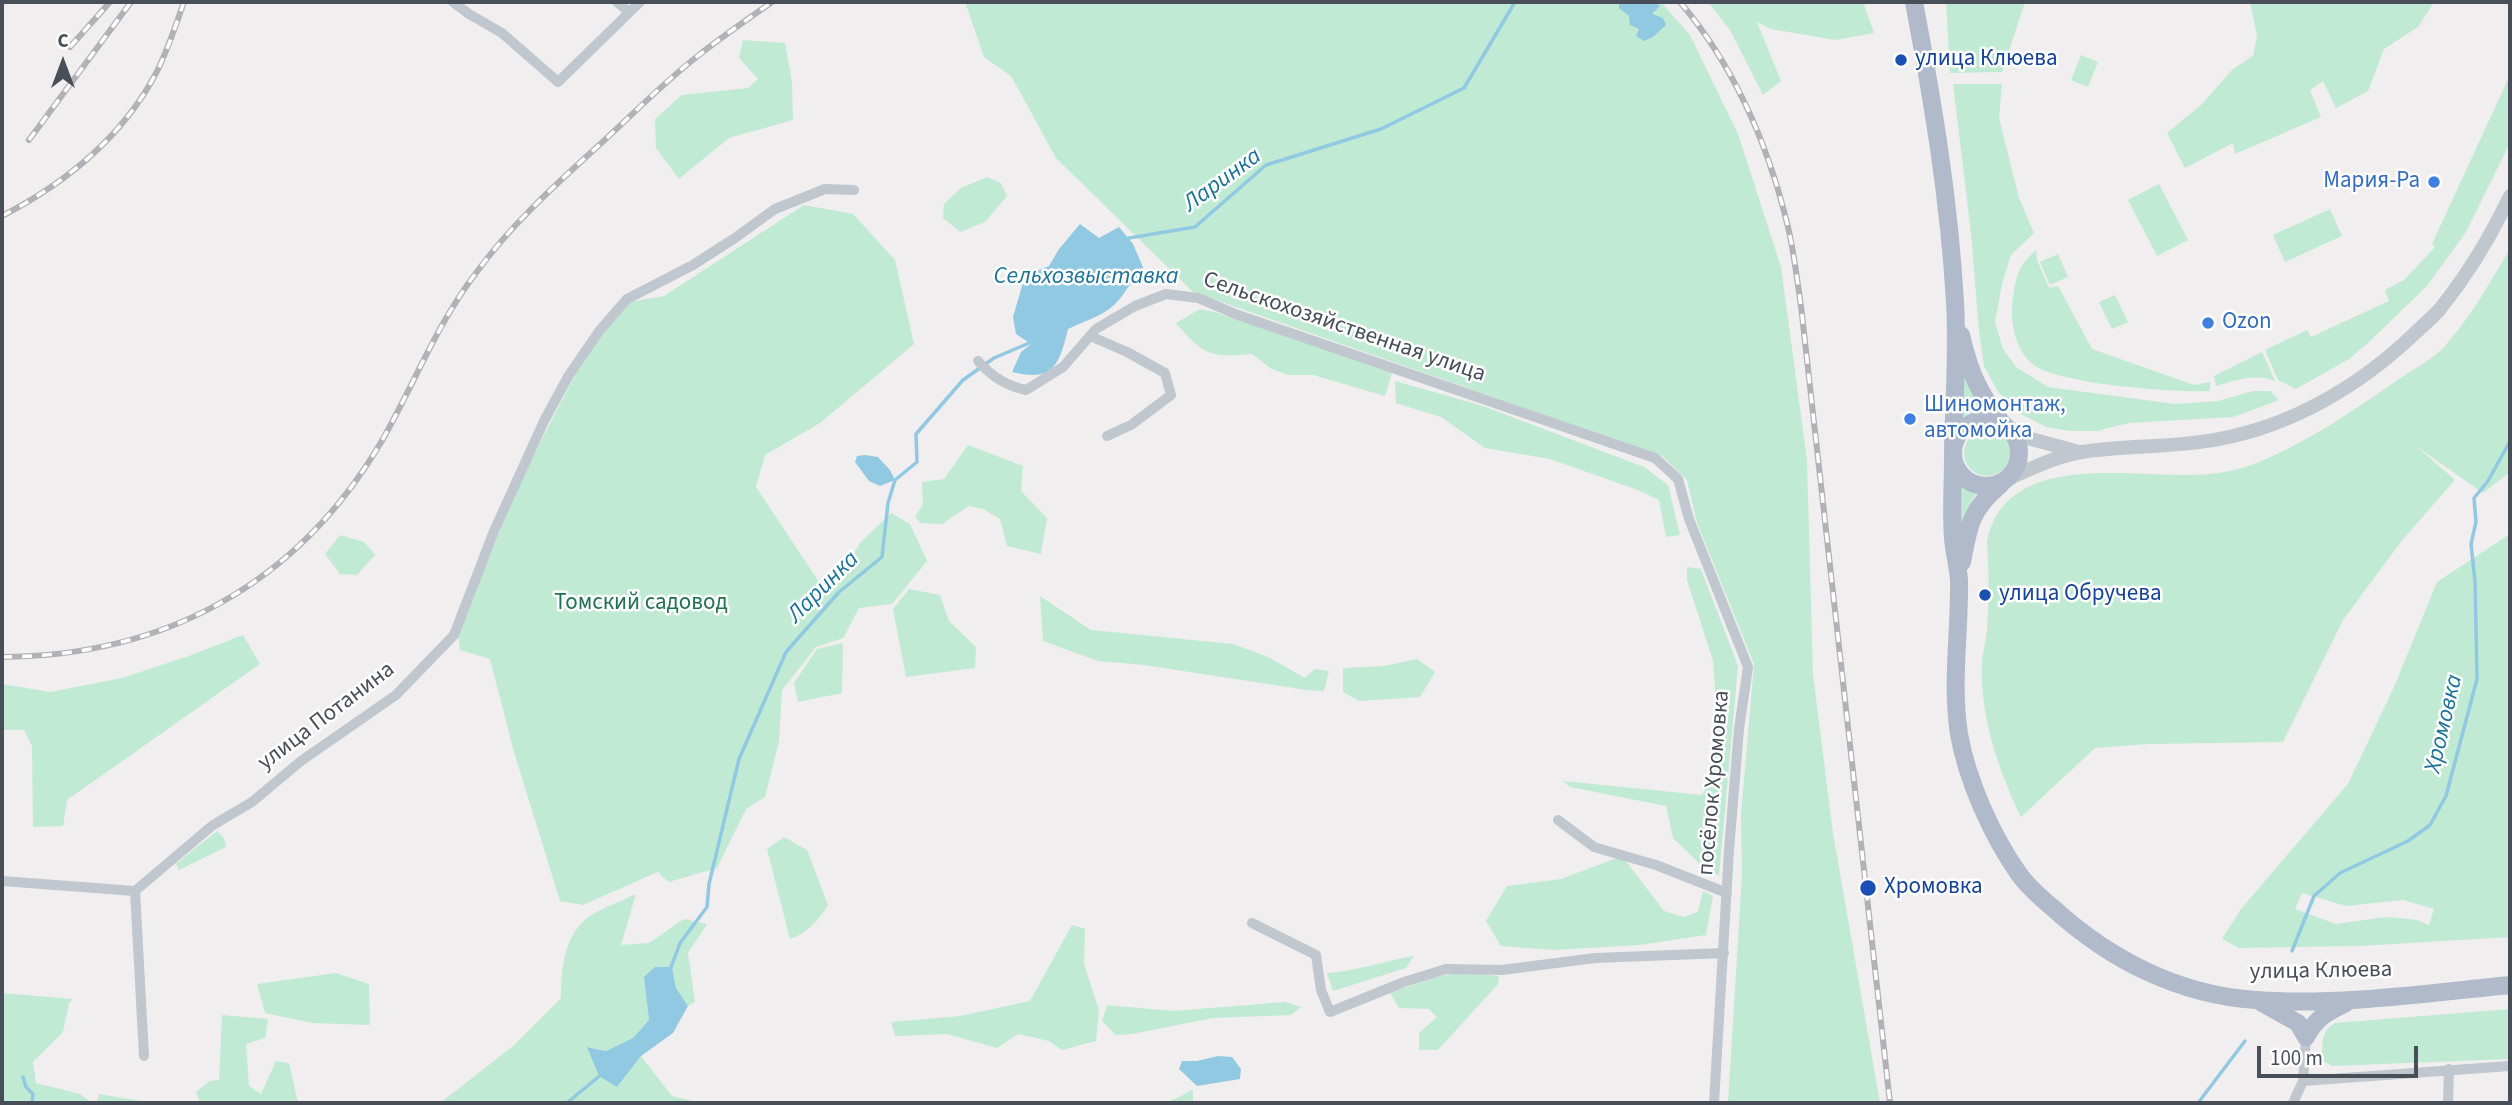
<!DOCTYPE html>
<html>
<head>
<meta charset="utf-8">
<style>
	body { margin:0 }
	#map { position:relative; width:2512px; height:1105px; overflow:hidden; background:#f0eeee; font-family:"Source Sans 3",sans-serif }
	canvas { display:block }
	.frame { position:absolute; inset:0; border:4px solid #484f59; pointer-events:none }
	.north { position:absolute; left:28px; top:28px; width:70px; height:70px; -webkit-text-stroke:5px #fff; paint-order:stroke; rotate:0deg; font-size:19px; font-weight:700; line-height:28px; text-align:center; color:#484f59 }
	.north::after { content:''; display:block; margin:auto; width:24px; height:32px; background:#484f59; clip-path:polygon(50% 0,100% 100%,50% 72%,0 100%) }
	.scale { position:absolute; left:2257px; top:1046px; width:161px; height:32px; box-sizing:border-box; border:4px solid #484f59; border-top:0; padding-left:9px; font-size:21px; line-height:24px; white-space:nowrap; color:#484f59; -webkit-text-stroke:5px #fff; paint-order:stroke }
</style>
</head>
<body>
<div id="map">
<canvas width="2512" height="1105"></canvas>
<div class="frame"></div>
<div class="north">С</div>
<div class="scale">100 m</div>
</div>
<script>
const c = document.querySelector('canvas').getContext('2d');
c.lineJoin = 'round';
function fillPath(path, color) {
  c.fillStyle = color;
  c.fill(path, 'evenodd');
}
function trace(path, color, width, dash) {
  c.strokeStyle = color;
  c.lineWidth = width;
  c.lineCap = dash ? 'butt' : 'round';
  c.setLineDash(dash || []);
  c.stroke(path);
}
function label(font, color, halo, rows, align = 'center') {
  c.font = font + ' "Source Sans 3",sans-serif';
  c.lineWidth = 5;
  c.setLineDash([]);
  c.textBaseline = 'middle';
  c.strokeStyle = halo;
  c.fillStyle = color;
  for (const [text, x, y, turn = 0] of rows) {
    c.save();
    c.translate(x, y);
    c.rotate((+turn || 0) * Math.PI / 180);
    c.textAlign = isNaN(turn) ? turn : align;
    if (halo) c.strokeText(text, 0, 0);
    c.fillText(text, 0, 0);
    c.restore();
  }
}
fillPath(new Path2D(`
	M965,2H1661L1690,35L1738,134L1781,267L1807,460L1813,674L1833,833L1880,1103H1728L1742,875L1741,815L1754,664L1697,523L1687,480L1662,456L1193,292L1056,158L1011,76L984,57Z
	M1708,2H1863L1874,33L1835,40L1771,29L1757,22L1781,81L1763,95L1730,30Z
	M1946,2H2025L2002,72L1950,73Z
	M2250,2H2434L2418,27L2384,49L2368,91L2336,108L2323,81L2310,90L2321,117L2235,154L2233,143L2185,168L2167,133L2201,105L2233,69L2253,56L2257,36Z
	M743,40L785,43L792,82L793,120L729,138L679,179L656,148L655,119L682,95L748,88L758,79L739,58Z
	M2081,55L2098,62L2088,87L2071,80Z
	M2510,75V143L2466,232L2427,286L2369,342L2349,359L2296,389L2278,380L2265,350L2307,330L2311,337L2389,301L2385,290L2404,280L2435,247L2432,244Z
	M1953,84H2002L1999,118L2019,198L2034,233L2011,255L2002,284L1995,322L2003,349L2016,367L2048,387L2175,404L2218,401L2253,391H2270L2277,398V401L2233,417L2129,423L2097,431H2070L2046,427L2021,414L1998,392L1984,366L1979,331L1971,233Z
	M987,177L1001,183L1007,196L985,222L960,232L943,218L944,204L961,188Z
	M2159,184L2188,240L2157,256L2128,200Z
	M804,205L853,214L895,260L914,344L820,423L765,455L756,487L819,582L827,575L843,570L861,542L891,513L910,524L927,561L892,604L859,608L843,638L816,647L782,690L779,742L765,797L746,809L717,868L669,882L659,874L660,871L583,905L560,901L514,752L490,659L460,650L458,632L522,477L580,366L603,332L629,302L664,296Z
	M2330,209L2342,236L2285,262L2273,235Z
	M2510,249V472L2483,493L2416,446L2455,480L2403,539L2343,620L2283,742L2148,744L2095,748L2021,817C1998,769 1979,714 1982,660C1983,650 1987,639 1987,628C1989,600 1989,570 1987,541C2006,451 2126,477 2194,475C2219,474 2243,470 2266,459C2314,438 2359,407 2402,377C2416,368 2434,358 2445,346C2471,317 2490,282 2510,249Z
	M2036,250L2037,260L2049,288L2058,286L2092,349L2194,385L2210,382V391C2177,393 2053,384 2031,363C2018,351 2014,335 2012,319C2011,305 2014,284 2019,271C2022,263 2030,256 2036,250Z
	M2058,254L2068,277L2050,285L2040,262Z
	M2115,295L2128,322L2112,329L2099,302Z
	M1200,309L1215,312L1284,335L1392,373L1385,396L1313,375H1288L1270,368L1252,354C1210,358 1203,355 1176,323Z
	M2262,352L2275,381C2255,373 2236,380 2216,386L2214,376Z
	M1961,365L1985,410L1975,412L1961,420Z
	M1395,381L1483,406L1644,467L1668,485L1680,535L1666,537L1659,500L1638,490L1550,459L1485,448L1441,417L1396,403Z
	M1964 453a23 23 0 1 1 46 0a23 23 0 1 1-46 0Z
	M968,445L1023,466L1021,491L1047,518L1041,554L1007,546L1000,519L983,509L969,506L942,524L921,523L915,517L923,504L922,482L944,479Z
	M1960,486L1976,494L1964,515L1960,528Z
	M2510,534V937L2360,946L2239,948L2222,939L2241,909L2348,784L2394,687L2437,582ZM2302,893L2346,906L2403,900L2434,909L2429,925L2417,920L2386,917L2336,924L2295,909Z
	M340,535L364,542L375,555L357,575L340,574L325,554Z
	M1687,567L1701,569L1738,666L1719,876L1702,866L1673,838L1666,806L1570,787L1563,781L1702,795L1711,780L1715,688L1713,661L1687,580Z
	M909,589L940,595L949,621L976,647L975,668L906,677L893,609Z
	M1040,596L1091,630L1233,644L1268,657L1305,678L1315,669L1329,671L1324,691L1307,690L1144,665L1098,661L1043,641Z
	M243,635L260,664L67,800L63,826L33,827L32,746L24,730H2V684L50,692L122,678L186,657Z
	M843,643L842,693L798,702L794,683L817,649Z
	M1417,659L1435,672L1420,697L1359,701L1343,692V668L1384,666Z
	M217,831L224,838L226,847L179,870L176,864Z
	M784,837L807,850L828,905C820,919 806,934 790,939L767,849Z
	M1622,856L1664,911L1684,917L1698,912L1703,891L1713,896L1706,935L1639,945L1554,950L1501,946L1486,921L1507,886L1561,879Z
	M636,894L621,945L649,943L684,919L707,924L688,953L695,1002L688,1006L676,988L672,967L644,977L649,1020L633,1038L606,1051L588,1047L617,1087L641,1056L672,1096L700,1103H440L512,1047L561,998C561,969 564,934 590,916C604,907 622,901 636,894Z
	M1072,925L1085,929L1084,964L1099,1011L1096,1041L1062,1050L1049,1041L1018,1034L997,1048L947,1034L895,1036L891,1022L960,1016L1030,1001Z
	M1414,956L1406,968L1333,991L1327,973C1357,971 1384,961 1414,956Z
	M1459,972L1499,976L1498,984L1438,1050H1419V1033L1437,1017L1429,1009L1399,1008L1390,993L1433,978Z
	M336,973L369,984L370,1025L312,1023L265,1013L257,984Z
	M2,993L73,999L69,1003L63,1032L33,1062L36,1083L80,1094L92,1103H2Z
	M1285,1002L1301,1007L1291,1015L1213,1018L1132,1034L1116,1035L1102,1021L1107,1005L1173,1011Z
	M2510,1009V1059L2332,1066L2323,1061C2322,1045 2320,1032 2335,1023Z
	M222,1015L268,1019L265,1038L246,1044L249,1086L261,1094L276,1061L289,1063L298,1103H200L196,1092L210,1081L219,1080Z
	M1193,1090V1103H1166Z
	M99,1094L141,1101L140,1103H97Z`), '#c0ead4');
fillPath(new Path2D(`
	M1619,2H1654L1660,6L1652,14L1663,18L1666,25L1653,37L1644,41L1636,36L1639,29L1630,25L1629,16L1619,8Z
	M1080,224L1099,238L1119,227L1133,244L1145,272C1126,284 1127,293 1114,305C1101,317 1084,321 1068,329C1059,366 1053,382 1012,372L1021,352L1031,344L1016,334L1013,317L1022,286L1028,274L1049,266L1059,249Z
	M865,455L878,457L890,470L895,480L880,486L869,481L855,462L857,456Z
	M655,967H672L676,988L688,1006L673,1033L641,1056L617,1087L599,1076L587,1047L606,1051L633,1038L649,1020L644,977Z
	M1218,1056L1232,1057L1241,1069L1240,1079L1197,1086L1179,1069L1182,1061H1197Z`), '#92c9e2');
trace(new Path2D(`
	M1127,240L1129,238L1195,227L1266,165L1381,129L1464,88L1515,2
	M2292,951L2314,896L2340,873L2408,841L2430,825L2446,796L2477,679L2475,581L2471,544L2476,522L2474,498L2488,481L2510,441
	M670,970L680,943L707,907L709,884L739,759L786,652L839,592L882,557L888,503L895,480L917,462L916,434L963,380L994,358L1034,341
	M23,1077L26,1087L33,1094L32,1103
	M567,1103L603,1073
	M2198,1103L2245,1041`), '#92c9e2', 3.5);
trace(new Path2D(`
	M453,2L469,14L502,33L558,82L640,2
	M617,2L629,12
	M1090,336L1127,352L1165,373L1171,395L1131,425L1107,436
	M978,361C991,376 1006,386 1026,390L1063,367L1096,329L1135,306L1166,294L1198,298L1238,315L1655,458L1678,479L1689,519L1748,667L1739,729L1729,850L1714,1103
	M1558,820L1594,847L1656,865L1727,893
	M2,881L135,891L213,825L252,802L301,761L396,695L454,635L494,531L544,421L569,375L600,330L627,299L693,265L735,238L775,209L825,189L854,190
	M135,891L144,1056
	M1252,923L1316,955L1321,990L1330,1012L1404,982L1446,969L1502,970L1595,958L1724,953
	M2303,1081L2510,1066
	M2293,1103L2303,1081L2306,1037
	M2448,1103L2449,1069`), '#c0c7ce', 10);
trace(new Path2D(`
	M2013,434L2079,452
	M2007,479C2031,469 2056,456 2082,452C2127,445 2174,448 2219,439C2293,425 2359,386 2413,335C2422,326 2432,318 2440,309C2468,274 2491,236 2510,196`), '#c0c7ce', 14);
trace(new Path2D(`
	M1914,2C1933,103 1949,198 1955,302C1958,351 1954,401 1953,450
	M1961,335C1970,375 1980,394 2004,426
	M1953 453a33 33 0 1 1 66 0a33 33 0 1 1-66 0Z
	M1953,458C1953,484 1951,512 1953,538C1954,552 1958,566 1959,580C1960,630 1951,683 1959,734C1967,780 1992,836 2019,874C2028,887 2041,898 2053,908C2110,960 2179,995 2256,1000C2338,1006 2429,993 2510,985
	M1962,562C1969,524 1971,509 2001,484
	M2262,1003L2298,1023L2306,1037
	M2306,1037C2316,1018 2327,1012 2346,1003`), '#b0baca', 18);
const rail = new Path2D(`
	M1680,2C1735,67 1768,144 1788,227C1794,252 1797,280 1801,306L1890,1103
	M70,47L110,2
	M29,140L131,2
	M2,216C64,184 120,139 154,77C167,53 175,27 184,2
	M2,657C164,656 296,585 380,444C413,387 436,325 476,273C510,226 554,186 597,147C631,116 663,83 699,55C723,36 748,19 772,2`);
trace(rail, '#b1b2b7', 6);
trace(rail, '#fff', 3.5, [10]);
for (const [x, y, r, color] of [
	[1901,60,7,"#1a4fb4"],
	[2434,182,7,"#3f7fe0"],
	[2208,323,7,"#3f7fe0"],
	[1910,419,7,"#3f7fe0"],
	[1985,595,7,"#1a4fb4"],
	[1868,888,9,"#1a4fb4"]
]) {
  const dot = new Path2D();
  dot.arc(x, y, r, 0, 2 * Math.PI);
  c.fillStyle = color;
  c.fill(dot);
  trace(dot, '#fff', 2.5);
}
label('23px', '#164399', '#fff', [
	["улица Клюева",1915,60],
	["улица Обручева",1999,595],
	["Хромовка",1884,888]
], 'left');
label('23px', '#366cbe', '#fff', [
	["Мария-Ра",2420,182,"right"],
	["Ozon",2222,323],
	["Шиномонтаж,",1924,406],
	["автомойка",1924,432]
], 'left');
label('23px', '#484f59', '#fff', [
	["Сельскохозяйственная улица",1344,328,19],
	["улица Потанина",327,717,-37],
	["посёлок Хромовка",1715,783,-85],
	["улица Клюева",2321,972,-1]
]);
label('23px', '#207252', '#fff', [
	["Томский садовод",641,604]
]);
label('italic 24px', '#1b7299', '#fff', [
	["Ларинка",1223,181,-36],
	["Сельхозвыставка",1086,278],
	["Ларинка",824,588,-45],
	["Хромовка",2445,724,-77]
]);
</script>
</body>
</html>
